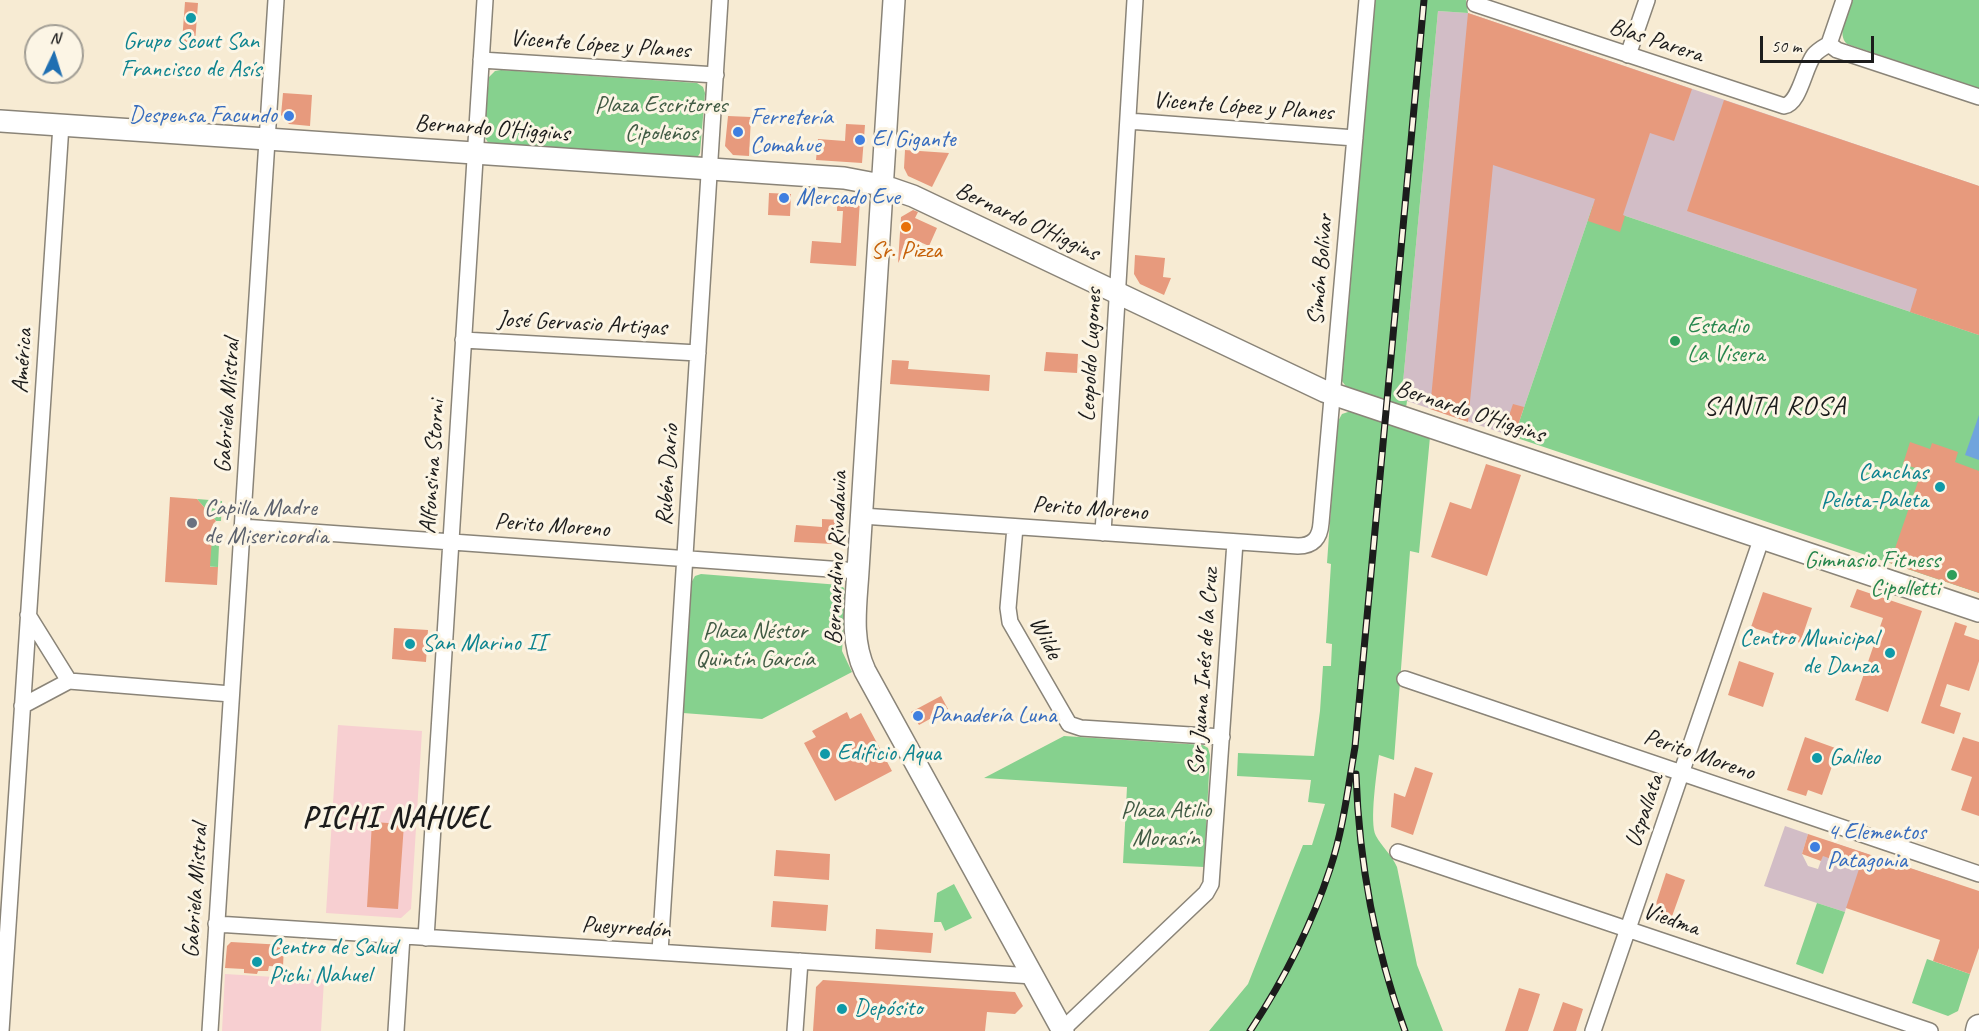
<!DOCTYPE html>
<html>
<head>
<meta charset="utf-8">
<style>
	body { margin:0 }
	#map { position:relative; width:1979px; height:1031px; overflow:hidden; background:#f7ebd3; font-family:Caveat,sans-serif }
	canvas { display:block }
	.north { position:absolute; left:24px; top:24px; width:60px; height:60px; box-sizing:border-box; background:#fcf5e5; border:2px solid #a29e95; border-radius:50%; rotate:4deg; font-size:16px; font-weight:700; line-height:24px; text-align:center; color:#1c1c1c }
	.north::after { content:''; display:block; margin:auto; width:21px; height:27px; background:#1f6fb2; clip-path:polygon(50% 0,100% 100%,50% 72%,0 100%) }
	.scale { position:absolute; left:1760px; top:36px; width:114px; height:27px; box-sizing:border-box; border:3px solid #1c1c1c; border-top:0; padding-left:8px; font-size:18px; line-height:21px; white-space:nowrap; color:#1c1c1c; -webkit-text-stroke:4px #fcf5e5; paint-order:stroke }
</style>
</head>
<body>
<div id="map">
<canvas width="1979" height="1031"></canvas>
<div class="north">N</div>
<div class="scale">50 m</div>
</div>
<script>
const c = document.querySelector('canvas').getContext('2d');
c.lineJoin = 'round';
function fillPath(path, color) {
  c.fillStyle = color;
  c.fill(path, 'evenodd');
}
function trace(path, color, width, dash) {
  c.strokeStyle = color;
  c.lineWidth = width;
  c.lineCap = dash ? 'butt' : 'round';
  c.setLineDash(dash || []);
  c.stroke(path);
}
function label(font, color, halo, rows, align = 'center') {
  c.font = font + ' Caveat,sans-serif';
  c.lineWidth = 6;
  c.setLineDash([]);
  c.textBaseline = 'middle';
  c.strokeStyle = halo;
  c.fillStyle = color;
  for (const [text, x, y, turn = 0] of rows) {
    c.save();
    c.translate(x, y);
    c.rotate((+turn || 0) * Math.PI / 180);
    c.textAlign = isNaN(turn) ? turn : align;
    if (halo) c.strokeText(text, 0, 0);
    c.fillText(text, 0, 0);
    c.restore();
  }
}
fillPath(new Path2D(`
	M338,725L422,731L411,909L401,918L326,913Z
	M225,974L324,980L321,1031H222Z`), '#f7cfd1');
fillPath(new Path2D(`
	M1438,11L1468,13L1979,186V335L1593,205L1514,437L1407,401L1402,393Z
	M1785,826L1808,834L1802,854L1808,866L1818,869L1828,841L1955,883L1846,908L1845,912L1764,886Z`), '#d2bdc6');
fillPath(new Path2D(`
	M1375,0H1466L1468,13L1438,11L1402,393L1407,401L1406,408L1347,388L1342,381Z
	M1853,0H1979V89L1847,44C1836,34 1848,13 1853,0Z
	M501,70L697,83L703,87L705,93L700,153L697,158L489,144L484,136L489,77L495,71Z
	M1593,205L1979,335V593L1514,437Z
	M1354,410L1430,437L1419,553L1410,551L1394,760L1379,755C1377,771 1369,823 1376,836C1382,847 1392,855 1397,867L1417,965L1443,1031H1209L1248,984L1303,845H1312L1325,804L1308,802L1311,780L1237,776L1238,753L1314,756L1320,711L1323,666H1331L1332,644L1326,643L1331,564L1327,563L1337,423L1342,414Z
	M197,499L222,501L221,521H216Z
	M190,544L219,545L218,567L179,565Z
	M701,574L840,585L844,588L846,596L842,651L852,672L762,719L683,713L691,583L695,576Z
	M1064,736L1203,745L1208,748L1210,755L1204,867L1123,863L1127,787L984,778Z
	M954,884L972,918L945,931L941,922H934L937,893Z
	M1817,903L1845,912L1823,974L1796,964Z
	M1927,959L1970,974L1958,1011L1948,1016L1912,1003Z`), '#86d18e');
fillPath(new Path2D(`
	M1979,415V460L1965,455Z`), '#70a4dd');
fillPath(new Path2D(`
	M185,2L198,3L195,43L182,42Z
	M1468,13L1692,89L1674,141L1650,133L1623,215L1625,216L1620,232L1588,221L1595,199L1493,165L1468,422L1430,409Z
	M283,93L312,95L310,126L289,124L281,115Z
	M1724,100L1979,186V335L1910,312L1917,289L1687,211Z
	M728,116L751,117L749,156L733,155L725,146Z
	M846,124L865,125L862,163L816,160L818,139L845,141Z
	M905,150L949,153L932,187L908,176L904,168Z
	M769,193L791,194L790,216L768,215Z
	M837,197L860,199L856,266L810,263L812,241L841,243L843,211H837Z
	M913,210L918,212L915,218L937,228L929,246L911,238L898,263L901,217Z
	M1135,255L1165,258L1163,277L1171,278L1164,295L1140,284L1134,274Z
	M1046,352L1078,354L1077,373L1044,371Z
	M892,360L909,361L908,369L990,375L989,391L890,384Z
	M1513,404L1524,407L1514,437L1503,433Z
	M1910,442L1930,449L1932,443L1958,452L1955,462L1979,471V593L1890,563L1922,470L1903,464Z
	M1486,464L1521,475L1487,576L1431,557L1450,502L1471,509Z
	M170,497L197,499L216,521L213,524L210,567H218L217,585L165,582Z
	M822,519L840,520L839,538L832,544L794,542L796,525L822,527Z
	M1857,589L1922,611L1888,712L1855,700L1883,618L1850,607Z
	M1763,592L1812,608L1800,643L1751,627Z
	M1955,622L1967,626L1964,635L1979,640V661L1969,691L1947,684L1940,706L1961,713L1954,734L1921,723Z
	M394,628L428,630L426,662L392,659Z
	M1739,661L1774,673L1763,707L1728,695Z
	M941,696L948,709L919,725L911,712Z
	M847,712L850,719L861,713L892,771L835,801L804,743L816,737L812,731Z
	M1805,737L1838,749L1822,795L1808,790L1806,796L1787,790Z
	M1963,737L1979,742V816L1961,810L1972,777L1951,770Z
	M1415,767L1433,773L1413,835L1391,827L1394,793L1405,797Z
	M372,822L404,824L398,909L367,907Z
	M1808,834L1979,891V948L1970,974L1933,961L1940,940L1846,908L1859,869L1823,856L1821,861L1802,854Z
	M776,850L830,854L829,880L774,876Z
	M1666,873L1685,880L1670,922L1652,916Z
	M773,901L828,905L826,931L771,927Z
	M876,929L933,933L931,953L875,949Z
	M231,942L284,945L283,967L269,966L268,971H258L257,974L244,973V969L225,968L227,946Z
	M823,980L1015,992L1023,1006L1015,1014L987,1012L985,1031H813L816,987Z
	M1519,988L1540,994L1534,1013L1528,1031H1505Z
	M1563,1002L1583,1009L1576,1031H1553Z`), '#e79a7d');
const minor = new Path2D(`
	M1475,4L1784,106C1800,103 1804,68 1814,55C1818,50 1824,47 1829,44L1844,0
	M1829,44L1837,50L1979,97
	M1628,55L1647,0
	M481,60L716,75
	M1128,121L1355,138
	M463,340L698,353
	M862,516L1298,546C1313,546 1320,538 1321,523L1367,0
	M242,527L858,571
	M1015,527L1008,608L1010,622L1069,724L1081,728L1222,737
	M1103,533L1135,0
	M28,615L69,681
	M1405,679L1979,874
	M22,706L69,681L231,694
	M1398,852L1930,1031
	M216,924L1033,976
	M426,938L485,0
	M660,952L720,0
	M1062,1030L1206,893L1211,884L1235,542
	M1,1031L61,125
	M210,1031L276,0
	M396,1031L402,936
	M795,1031L800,961
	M1593,1031L1762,537`);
const secondary = new Path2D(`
	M894,0L858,571C856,605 850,639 865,671L1063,1031
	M0,121L844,178L881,185L913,196L1324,391L1979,611`);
const primary = new Path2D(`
	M1978,1031L1979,1027`);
trace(minor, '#8a8478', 18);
trace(secondary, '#8a8478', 24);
trace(primary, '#8a8478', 27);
trace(minor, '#fff', 15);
trace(secondary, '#fff', 21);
trace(primary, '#fff', 24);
const rail = new Path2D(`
	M1356,774C1359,862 1375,949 1405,1031
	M1250,1031C1283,981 1311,927 1330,869C1343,830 1348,788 1355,747L1424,0`);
trace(rail, '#1c1c1c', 7);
trace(rail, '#fcf5e5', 4.5, [14]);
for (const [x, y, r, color] of [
	[191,18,6,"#0f9aa8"],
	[289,116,6,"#3f7fe0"],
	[738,132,6,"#3f7fe0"],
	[860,140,6,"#3f7fe0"],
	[784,198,6,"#3f7fe0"],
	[906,227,6,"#e8710a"],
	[1675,341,6,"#2e9e5b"],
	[1940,487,6,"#0f9aa8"],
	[192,523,6,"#6b7280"],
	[1952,575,6,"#2e9e5b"],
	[410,644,6,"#0f9aa8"],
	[1890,653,6,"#0f9aa8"],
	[918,716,6,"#3f7fe0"],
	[825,754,6,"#0f9aa8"],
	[1817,758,6,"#0f9aa8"],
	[1815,847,6,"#3f7fe0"],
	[257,962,6,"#0f9aa8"],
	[842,1009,6,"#0f9aa8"]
]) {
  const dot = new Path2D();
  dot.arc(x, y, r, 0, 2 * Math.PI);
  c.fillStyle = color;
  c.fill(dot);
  trace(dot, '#fcf5e5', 2);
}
label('24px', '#1c1c1c', '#fcf5e5', [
	["Blas Parera",1656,41,18],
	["Vicente López y Planes",600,45,4],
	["Vicente López y Planes",1243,107,4],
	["Bernardo O'Higgins",492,129,4],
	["Bernardo O'Higgins",1027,222,25],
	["Simón Bolívar",1321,270,-85],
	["José Gervasio Artigas",582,324,3],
	["Leopoldo Lugones",1091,355,-87],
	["América",23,361,-86],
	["Gabriela Mistral",228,406,-86],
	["Bernardo O'Higgins",1470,412,18],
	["Alfonsina Storni",433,467,-86],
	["Rubén Darío",668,475,-86],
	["Perito Moreno",1090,509,4],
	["Perito Moreno",552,526,4],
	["Bernardino Rivadavia",837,558,-88],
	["Wilde",1045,638,62],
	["Sor Juana Inés de la Cruz",1204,672,-86],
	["Perito Moreno",1699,755,19],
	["Uspallata",1645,811,-71],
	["Gabriela Mistral",196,891,-86],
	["Viedma",1671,920,19],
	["Pueyrredón",626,928,4]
]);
label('24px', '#0d838f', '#fcf5e5', [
	["Grupo Scout San",191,42,"center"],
	["Francisco de Asís",191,70,"center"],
	["Canchas",1928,473,"right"],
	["Pelota-Paleta",1928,501,"right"],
	["Centro Municipal",1878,639,"right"],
	["de Danza",1878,667,"right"],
	["San Marino II",422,644],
	["Edificio Aqua",837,754],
	["Galileo",1829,758],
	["Centro de Salud",269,948],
	["Pichi Nahuel",269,976],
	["Depósito",854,1009]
], 'left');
label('24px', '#415b44', '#fcf5e5', [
	["Plaza Escritores",661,106],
	["Cipoleños",661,134],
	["Plaza Néstor",755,632],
	["Quintín García",755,660],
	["Plaza Atilio",1166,811],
	["Morasín",1166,839]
]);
label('24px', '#366cbe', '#fcf5e5', [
	["Despensa Facundo",277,116,"right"],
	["Ferretería",750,118],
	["Comahue",750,146],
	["El Gigante",872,140],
	["Mercado Eve",796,198],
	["Panadería Luna",930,716],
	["4 Elementos",1827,833],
	["Patagonia",1827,861]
], 'left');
label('24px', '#c56008', '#fcf5e5', [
	["Sr. Pizza",906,251]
]);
label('24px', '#27864d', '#fcf5e5', [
	["Estadio",1687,327],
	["La Visera",1687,355],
	["Gimnasio Fitness",1940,561,"right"],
	["Cipolletti",1940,589,"right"]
], 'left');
label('24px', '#5b616d', '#fcf5e5', [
	["Capilla Madre",204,509],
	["de Misericordia",204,537]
], 'left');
c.letterSpacing = '1.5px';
label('27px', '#1c1c1c', '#fcf5e5', [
	["SANTA ROSA",1775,407]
]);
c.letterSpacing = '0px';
c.letterSpacing = '1.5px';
label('bold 30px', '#1c1c1c', '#fcf5e5', [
	["PICHI NAHUEL",397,819]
]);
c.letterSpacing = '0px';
</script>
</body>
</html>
